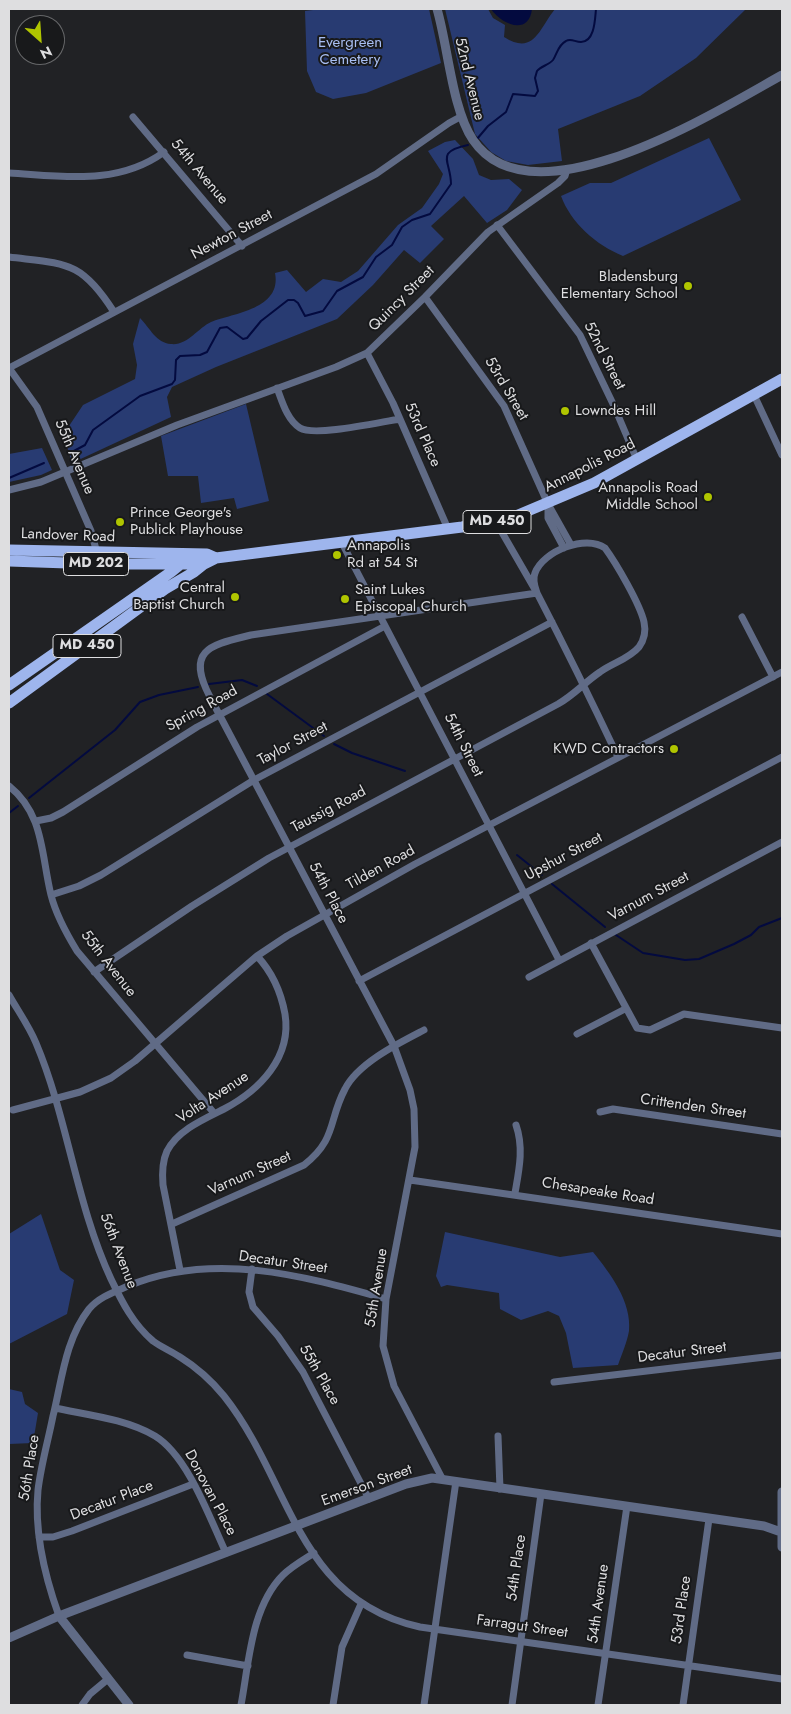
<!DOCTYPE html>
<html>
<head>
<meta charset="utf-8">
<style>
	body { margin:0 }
	#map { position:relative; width:791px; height:1714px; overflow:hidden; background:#212225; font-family:Jost,sans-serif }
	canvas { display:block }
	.frame { position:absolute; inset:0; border:10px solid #dedee0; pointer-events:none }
	.north { position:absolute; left:15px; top:15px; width:50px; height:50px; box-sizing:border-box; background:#18191b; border:1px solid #67686a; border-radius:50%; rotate:154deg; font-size:14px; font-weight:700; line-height:20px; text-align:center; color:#dedee0 }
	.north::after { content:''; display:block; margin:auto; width:18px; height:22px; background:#b0c500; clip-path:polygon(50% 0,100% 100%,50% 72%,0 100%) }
</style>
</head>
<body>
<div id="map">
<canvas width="791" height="1714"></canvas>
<div class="frame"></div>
<div class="north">N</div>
</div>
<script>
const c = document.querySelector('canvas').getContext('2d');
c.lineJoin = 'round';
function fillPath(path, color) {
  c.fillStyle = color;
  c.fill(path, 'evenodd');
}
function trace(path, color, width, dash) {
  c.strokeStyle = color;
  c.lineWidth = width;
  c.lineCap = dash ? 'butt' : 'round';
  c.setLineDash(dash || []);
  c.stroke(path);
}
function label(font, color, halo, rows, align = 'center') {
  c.font = font + ' Jost,sans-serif';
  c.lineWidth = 4;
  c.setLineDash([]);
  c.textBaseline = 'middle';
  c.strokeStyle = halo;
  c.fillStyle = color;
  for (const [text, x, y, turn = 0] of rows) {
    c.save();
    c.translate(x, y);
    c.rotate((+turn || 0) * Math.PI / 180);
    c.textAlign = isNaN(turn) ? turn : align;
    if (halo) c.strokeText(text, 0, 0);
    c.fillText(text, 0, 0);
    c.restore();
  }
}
fillPath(new Path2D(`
	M321,9H429L441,63L366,93L333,99L316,92L307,71L305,11Z
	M445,9H488L493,18L505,25L504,37C534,56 539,29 555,9H746L696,58L640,96L558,129L562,161L528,165L506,161L491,152L475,134Z
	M709,138L741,200L623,256C596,245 571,223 561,196L590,183H611Z
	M455,140L473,159L479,175L491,180L509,179L522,190L507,210L487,223L464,196L431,226L444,239L420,263L404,250L373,285L337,319L216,367L172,387L167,397L171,417L72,463L65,440L69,426L83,405L135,379L137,365L133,344L140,318C150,328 156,343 171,344C187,346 198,328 211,322C234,313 282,309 275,273L287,270L306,292L323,279L341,282L358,271L398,225L422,208L439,184L443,174L428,151L445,142Z
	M246,404L269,501L237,509L234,498L201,503L198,476H168L161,436Z
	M42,448L52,470L41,475L9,482V454Z
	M41,1214L60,1270L74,1280L67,1314L9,1344V1234Z
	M445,1232L560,1257L593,1252C610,1273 632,1302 629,1331C627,1342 622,1354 618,1365L573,1368L566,1333L559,1316L548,1311L521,1320L500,1309L499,1293L447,1285L441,1287L436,1276Z
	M9,1389L22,1392L25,1404L38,1413L33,1443L9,1444Z`), '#283b72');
fillPath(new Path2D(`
	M491,9H532C529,35 503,26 491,9Z`), '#030a3f');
trace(new Path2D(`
	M477,139L488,126L506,112L513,94L535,96L538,91L535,78L537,71C541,66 549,65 553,60C557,54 558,45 566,41C571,38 575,42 581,42C595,42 595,18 596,9
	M72,452L85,445L93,430L140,396L172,384L175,380L176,360L180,356L200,355L207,352L220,328L227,327L243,339L247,338L261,321L288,300H294L298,303L305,316L323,311L337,291L363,277L376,257L392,245L402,227L412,220L430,214L451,184C451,161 434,152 468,145
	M9,478L44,463
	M209,684L242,680L257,686
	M267,694L324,736
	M334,744L352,753L405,771
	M29,798L115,730L140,702L159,695L198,687
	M9,813L18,806
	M517,855L542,875
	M552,884L605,927
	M616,935L643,953L685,960L699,959L734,944L751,935L759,927L782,918`), '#030a3f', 2);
trace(new Path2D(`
	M133,117L242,246
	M9,173C62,176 118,186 164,152
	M497,225L580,335L614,406L637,460
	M9,257C66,264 81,260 114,312
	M425,297L504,406L548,504L571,545
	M367,353L393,403L448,529
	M9,368L376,174L449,123L462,116
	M9,368L37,407L91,531L97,553
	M277,388C282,401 287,420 300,428C315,437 380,422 400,419
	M754,395L782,455
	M9,490L41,482L177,425L336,367L367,353L425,297L488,232L558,183L565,176L567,169
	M548,504V518L564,548
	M342,543L559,960
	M742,617L773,677
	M9,786C44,814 41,854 51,895C56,915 66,933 77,951L214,1113
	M36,821L51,818L63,812L197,727L385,626
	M51,895L79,886L101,875L254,780L552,622
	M591,943L637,1028L650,1030L684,1014L782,1028
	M94,972L192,906L269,858L558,704C574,695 585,682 600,672C612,663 629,659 639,647C644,640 646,631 644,622C640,604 616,563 605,548C586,534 543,551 535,573C532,580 535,587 537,593C565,647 592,702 618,757
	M529,977L782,842
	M359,981L782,757
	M9,995C18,1011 29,1026 36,1043C68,1119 76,1204 111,1279C122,1302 133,1324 153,1341C161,1347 171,1351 180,1357C196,1367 211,1380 224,1396C291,1480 296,1600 420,1627L782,1679
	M577,1034L625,1009
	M13,1110L80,1092L111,1078L135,1061L257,956L287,936L415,864L782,672
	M600,1112L613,1109L782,1134
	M410,1180L782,1234
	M515,1193C519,1170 524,1148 516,1125
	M172,1224L304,1165C337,1139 328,1121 345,1089C358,1063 399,1043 424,1030
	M252,1269L249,1292L253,1307L278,1336L303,1372L369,1499
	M180,1270L163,1185C162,1173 162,1162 167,1151C178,1130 204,1119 224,1109C260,1090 292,1057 285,1014C281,992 272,972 257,956
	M554,1382L782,1355
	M55,1408C88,1415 126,1419 155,1436C188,1456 210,1519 226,1553
	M498,1436L500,1489
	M442,1478L394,1386L383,1346L386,1299L415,1147L414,1109L410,1090L394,1046L210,697C185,649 211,645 251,635L537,593L496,522
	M39,1537H53L72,1531L193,1484
	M59,1616C45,1577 34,1532 38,1490C41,1465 48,1441 53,1416C62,1380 65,1340 89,1309C99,1297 114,1292 128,1286C212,1251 302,1275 386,1299
	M187,1655L248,1666
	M82,1705L90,1694L108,1679
	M241,1705C249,1663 251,1607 283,1575C292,1566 303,1560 314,1553
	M333,1705L342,1647L361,1604
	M424,1705L456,1481
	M512,1705L541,1494
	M598,1705L627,1506
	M683,1705L709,1519`), '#606b86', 7);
trace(new Path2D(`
	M437,9C448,46 452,109 473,140C532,227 717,111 782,75
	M782,1492V1547
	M59,1616L129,1705
	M9,1638L59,1616L406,1484L432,1478L764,1526L781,1532`), '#606b86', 9);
trace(new Path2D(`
	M9,550L207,554L216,558
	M9,561L97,564H204L216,558L462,527L511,518L594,483L782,379
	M9,685L171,572L193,554
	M9,703L165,589L194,572L204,564`), '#9eb5ed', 11);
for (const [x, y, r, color] of [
	[688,286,5,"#b0c500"],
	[565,411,5,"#b0c500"],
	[708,497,5,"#b0c500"],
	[120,522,5,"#b0c500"],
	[337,555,5,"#b0c500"],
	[235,597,5,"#b0c500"],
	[345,599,5,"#b0c500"],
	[674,749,5,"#b0c500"]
]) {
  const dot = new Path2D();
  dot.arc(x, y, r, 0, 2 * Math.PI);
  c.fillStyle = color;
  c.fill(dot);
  trace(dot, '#18191b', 2);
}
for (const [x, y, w] of [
	[497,522,68],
	[96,564,65],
	[87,646,68]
]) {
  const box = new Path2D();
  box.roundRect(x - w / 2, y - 11.5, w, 23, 4);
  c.fillStyle = '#18191b';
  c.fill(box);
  trace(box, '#dedee0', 1);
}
label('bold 14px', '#dedee0', null, [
	["MD 450",497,522],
	["MD 202",96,564],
	["MD 450",87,646]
]);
label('15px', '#a8bef2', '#18191b', [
	["Evergreen",350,43],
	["Cemetery",350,60]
]);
label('15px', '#dedee0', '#18191b', [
	["52nd Avenue",469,79,76],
	["54th Avenue",199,172,50],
	["Newton Street",232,235,-28],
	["Quincy Street",402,299,-45],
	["52nd Street",604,356,63],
	["53rd Street",506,389,59],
	["53rd Place",422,435,66],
	["55th Avenue",74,457,67],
	["Annapolis Road",590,466,-27],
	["Landover Road",68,536,2],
	["Spring Road",202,709,-29],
	["Taylor Street",293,744,-28],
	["54th Street",463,745,63],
	["Taussig Road",329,810,-28],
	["Upshur Street",564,857,-28],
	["Tilden Road",381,868,-29],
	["54th Place",328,893,62],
	["Varnum Street",649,897,-28],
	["55th Avenue",108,964,52],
	["Volta Avenue",213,1098,-33],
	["Crittenden Street",693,1107,8],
	["Varnum Street",250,1174,-24],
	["Chesapeake Road",598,1192,9],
	["56th Avenue",118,1251,69],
	["Decatur Street",283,1263,8],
	["55th Avenue",377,1288,-81],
	["Decatur Street",682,1353,-7],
	["55th Place",319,1375,60],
	["56th Place",30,1468,-81],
	["Emerson Street",367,1486,-20],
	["Donovan Place",210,1493,62],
	["Decatur Place",112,1501,-21],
	["54th Place",517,1568,-82],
	["54th Avenue",599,1604,-82],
	["53rd Place",682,1610,-82],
	["Farragut Street",522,1627,8]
]);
label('15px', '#dedee0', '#18191b', [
	["Bladensburg",678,277],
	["Elementary School",678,294],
	["Lowndes Hill",575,411,"left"],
	["Annapolis Road",698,488],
	["Middle School",698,505],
	["Prince George's",130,513,"left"],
	["Publick Playhouse",130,530,"left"],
	["Annapolis",347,546,"left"],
	["Rd at 54 St",347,563,"left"],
	["Central",225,588],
	["Baptist Church",225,605],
	["Saint Lukes",355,590,"left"],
	["Episcopal Church",355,607,"left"],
	["KWD Contractors",664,749]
], 'right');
</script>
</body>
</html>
